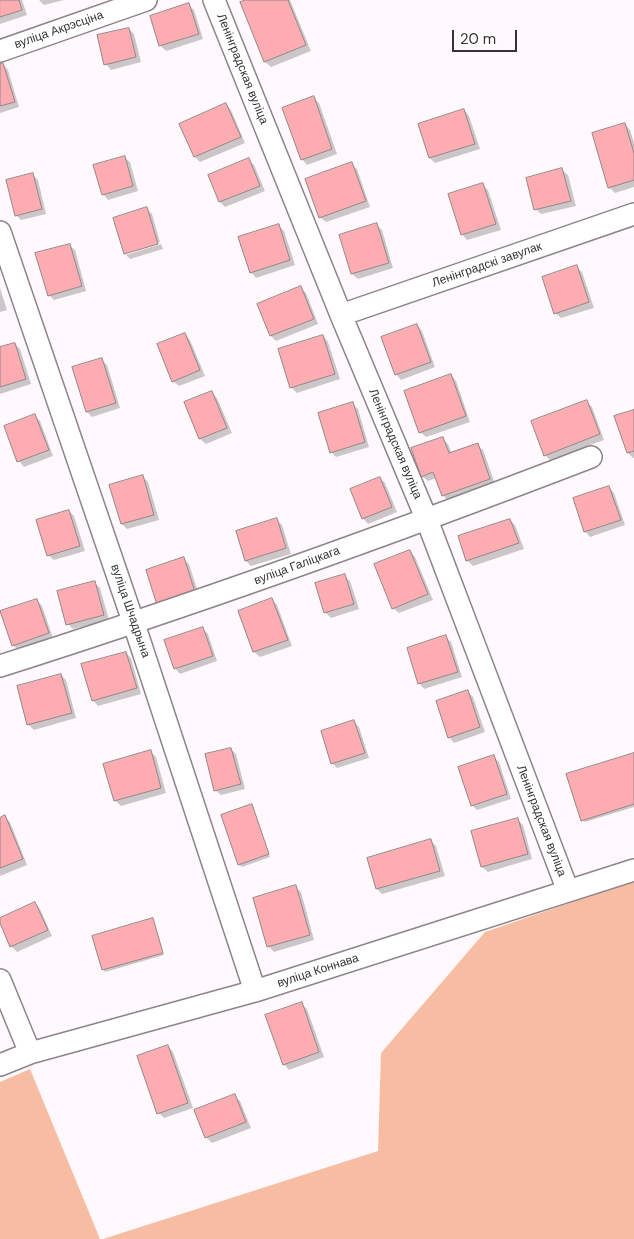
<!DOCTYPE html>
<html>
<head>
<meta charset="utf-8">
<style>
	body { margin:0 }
	#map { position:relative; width:634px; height:1239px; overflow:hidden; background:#fff8fc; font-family:"DM Sans",sans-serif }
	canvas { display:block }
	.scale { position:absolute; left:452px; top:30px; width:65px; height:22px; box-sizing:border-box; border:2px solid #363234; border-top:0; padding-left:6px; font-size:15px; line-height:18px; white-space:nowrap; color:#363234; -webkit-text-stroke:4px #fff; paint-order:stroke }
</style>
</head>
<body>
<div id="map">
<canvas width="634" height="1239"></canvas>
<div class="scale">20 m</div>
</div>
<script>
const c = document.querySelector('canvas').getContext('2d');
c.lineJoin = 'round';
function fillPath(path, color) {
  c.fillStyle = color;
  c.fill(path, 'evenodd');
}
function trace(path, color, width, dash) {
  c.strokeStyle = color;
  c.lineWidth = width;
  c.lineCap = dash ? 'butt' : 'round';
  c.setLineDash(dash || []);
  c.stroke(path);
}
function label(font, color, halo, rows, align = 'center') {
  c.font = font + ' "DM Sans",sans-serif';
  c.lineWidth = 4;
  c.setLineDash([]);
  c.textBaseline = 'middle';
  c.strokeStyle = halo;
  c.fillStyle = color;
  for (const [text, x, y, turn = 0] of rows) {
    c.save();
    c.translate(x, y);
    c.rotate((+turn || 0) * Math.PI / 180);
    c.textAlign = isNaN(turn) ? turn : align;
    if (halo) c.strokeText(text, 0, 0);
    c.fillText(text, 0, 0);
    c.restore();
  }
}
fillPath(new Path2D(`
	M634,881V1239H103L378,1151L381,1053L485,932Z
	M30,1069L100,1239H0V1082Z`), '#f7bda3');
fillPath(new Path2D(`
	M0,0H22L27,15L0,24Z
	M39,0H64L44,5Z
	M249,0H290L311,51L271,67L265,62L242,3Z
	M189,5L194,10L203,39L166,51L160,45Z
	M129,29L134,34L141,62L111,70L106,64Z
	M3,64L8,70L19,107L0,113V65Z
	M313,98L319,103L337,154L307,165L302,159Z
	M226,104L231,110L245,143L200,162L195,157L180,124Z
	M464,110L469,116L480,149L435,163L430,158Z
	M625,124L630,130L634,143V187L615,193L609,187Z
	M124,157L130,162L138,191L108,200L103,194Z
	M249,160L254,165L265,191L225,207L220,202L210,176Z
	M351,164L357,169L370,207L326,222L320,217Z
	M562,170L568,175L576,206L541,214L536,209Z
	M32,174L38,180L46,214L21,220L16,215Z
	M483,185L488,190L501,230L467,240L462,234Z
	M147,209L152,214L160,242L126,252V255L161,244L163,249L130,259L125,254Z
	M376,225L382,230L393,268L358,279L352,274L341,236Z
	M279,226L284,231L295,265L256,278L251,272Z
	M69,245L75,250L86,291L54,300L49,295Z
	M576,267L582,272L594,308L561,318L555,313Z
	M0,288L7,310L0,312Z
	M301,288L306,293L318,324L276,341L271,336L258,305Z
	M417,325L422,331L435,367L401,380L396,374Z
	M185,334L190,340L205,376L179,386L173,381Z
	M323,336L328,342L340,379L297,393L291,387Z
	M15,344L20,349L31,384L0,394V349Z
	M102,360L107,365L120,408L92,417L87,412Z
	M451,375L456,381L470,422L426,437L420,432Z
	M212,393L217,398L232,433L206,444L200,439L186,403Z
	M586,401L592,407L604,440L550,460L545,455Z
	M352,404L358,409L369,447L336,457L331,452Z
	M634,411V458H633L628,453Z
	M35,416L40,421L53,456L24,467L19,461Z
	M443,439L448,444L452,454L477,445L483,450L495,484L448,501L443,495L437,478L428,481L422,476Z
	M142,476L148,482L159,520L127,529L122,524L111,485Z
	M380,478L385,483L397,512L368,524L363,518Z
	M609,487L614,493L625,525L590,537L585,531Z
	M69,511L74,516L85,551L54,560L48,555Z
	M277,520L282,525L291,554L251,566L246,561L237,532Z
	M510,520L515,525L524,549L473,566L467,560Z
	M410,551L415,557L433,600L399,613L393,608Z
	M183,559L189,564L200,598L159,604Z
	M344,576L350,581L359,609L331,618L325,612Z
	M95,583L100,588L109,620L73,629L68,624Z
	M37,600L42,606L53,638L18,650L13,645Z
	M272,600L277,605L292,646L260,657L254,652L240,611Z
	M203,629L208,634L217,661L180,674L175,668Z
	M446,637L451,642L462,677L424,689L419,683Z
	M126,653L131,658L141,694L98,706L93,700Z
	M61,675L66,680L76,718L34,730L28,724Z
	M468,692L473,697L485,732L454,743L449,737Z
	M354,722L359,727L369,758L337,768L332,763Z
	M231,749L236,754L245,789L221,795L215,790Z
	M151,752L156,757L166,793L121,806L115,800Z
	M634,754V807L585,822L582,820Z
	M494,757L499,762L511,799L477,810L472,805Z
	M251,806L270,857L242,867L239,864Z
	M5,817L10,822L27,865L0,876V819Z
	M517,819L523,825L532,859L488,872L482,867L472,832Z
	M431,841L436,846L445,876L382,894L377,889Z
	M295,887L301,892L314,940L274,952L268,946Z
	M35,903L40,909L52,936L17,952L11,946L0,919Z
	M152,920L164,955L105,972L103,969Z
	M302,1004L307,1009L324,1057L289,1070L284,1064Z
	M168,1046L173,1052L193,1108L164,1118L159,1113Z
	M235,1096L240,1101L251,1128L212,1143L206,1137Z`), '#0003');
const building = new Path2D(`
	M0,0H19L22,10L0,17Z
	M246,0H288L306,45L264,62L240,2Z
	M189,3L199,34L159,46L150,16Z
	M129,28L136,57L104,65L97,35Z
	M3,63L15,102L0,106V64Z
	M314,96L332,149L301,160L282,108Z
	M226,103L241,137L194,157L179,124Z
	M464,109L475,144L429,158L418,124Z
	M625,123L634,153V180L608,188L592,133Z
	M125,156L133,186L102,195L93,165Z
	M249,158L260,186L219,202L208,175Z
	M352,162L366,201L319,218L305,179Z
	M562,168L571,201L534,210L526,178Z
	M33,173L42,209L15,216L6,180Z
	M483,183L496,224L461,235L448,194Z
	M147,207L158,244L124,254L113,218Z
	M377,223L389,263L351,274L339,235Z
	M279,224L290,260L250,273L238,237Z
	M70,244L82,286L48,296L35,253Z
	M577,265L589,302L554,314L542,277Z
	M301,286L314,319L270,336L257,304Z
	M417,324L431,362L395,375L381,337Z
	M185,333L200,370L172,382L157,344Z
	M323,335L335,374L290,388L278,349Z
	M15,343L26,379L0,387V347Z
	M102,358L116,403L86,412L72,367Z
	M451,374L466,416L419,433L404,391Z
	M212,391L227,428L199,439L184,402Z
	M587,400L600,434L544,456L531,421Z
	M353,402L365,442L330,453L318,413Z
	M634,410V451L627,453L614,416Z
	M35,414L49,450L17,462L4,426Z
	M443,437L449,453L478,443L490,479L442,496L433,472L421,477L411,448Z
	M143,475L154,515L121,524L109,485Z
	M380,477L392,507L362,519L350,489Z
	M609,486L621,520L584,532L573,498Z
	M69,510L80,546L47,556L36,520Z
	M277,518L286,548L245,561L236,531Z
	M510,519L519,543L466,561L458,536Z
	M410,550L428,594L392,609L374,564Z
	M184,557L195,592L157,605L146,570Z
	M345,574L354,604L324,613L315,583Z
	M95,581L104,615L66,625L57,591Z
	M272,598L288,640L253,652L238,611Z
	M37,599L49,633L12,646L0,611Z
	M203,627L213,656L174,669L164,640Z
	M446,635L458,672L418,684L407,648Z
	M126,652L137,688L92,701L81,664Z
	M61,674L72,713L27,725L17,686Z
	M468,690L480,727L448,738L436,701Z
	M354,720L365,753L331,764L321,731Z
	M231,748L241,784L214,791L205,754Z
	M151,750L161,788L114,801L103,764Z
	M634,753V804L581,821L566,774Z
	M494,755L507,794L471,806L458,767Z
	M252,804L269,854L238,865L221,815Z
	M5,815L23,859L0,868V818Z
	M518,818L528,854L481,867L471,831Z
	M431,839L440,871L376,889L367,858Z
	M296,885L310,935L267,947L253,898Z
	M35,902L48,930L10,947L0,923V918Z
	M153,918L163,953L102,970L92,936Z
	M302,1002L319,1052L283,1065L265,1015Z
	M168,1045L188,1103L157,1114L137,1056Z
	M235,1094L246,1122L205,1138L194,1110Z`);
fillPath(building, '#fdacb2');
trace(building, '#928687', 1);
const minor = new Path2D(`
	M214,0L341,315L427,520L568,891
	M0,51L146,0
	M0,232L134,624L255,991
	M341,315L634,214
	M0,666C199,603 396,532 591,457
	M0,980L30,1053
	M0,1065L30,1053L255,991L634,870`);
trace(minor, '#8d8489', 24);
trace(minor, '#fff', 21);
label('12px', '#363234', '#fff', [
	["вуліца Акрэсціна",59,30,-19],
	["Ленінградская вуліца",242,69,68],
	["Ленінградскі завулак",487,265,-19],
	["Ленінградская вуліца",395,444,67],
	["вуліца Галіцкага",297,566,-20],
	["вуліца Шчадрына",130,611,71],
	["Ленінградская вуліца",541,821,69],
	["вуліца Коннава",318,971,-18]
]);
</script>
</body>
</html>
